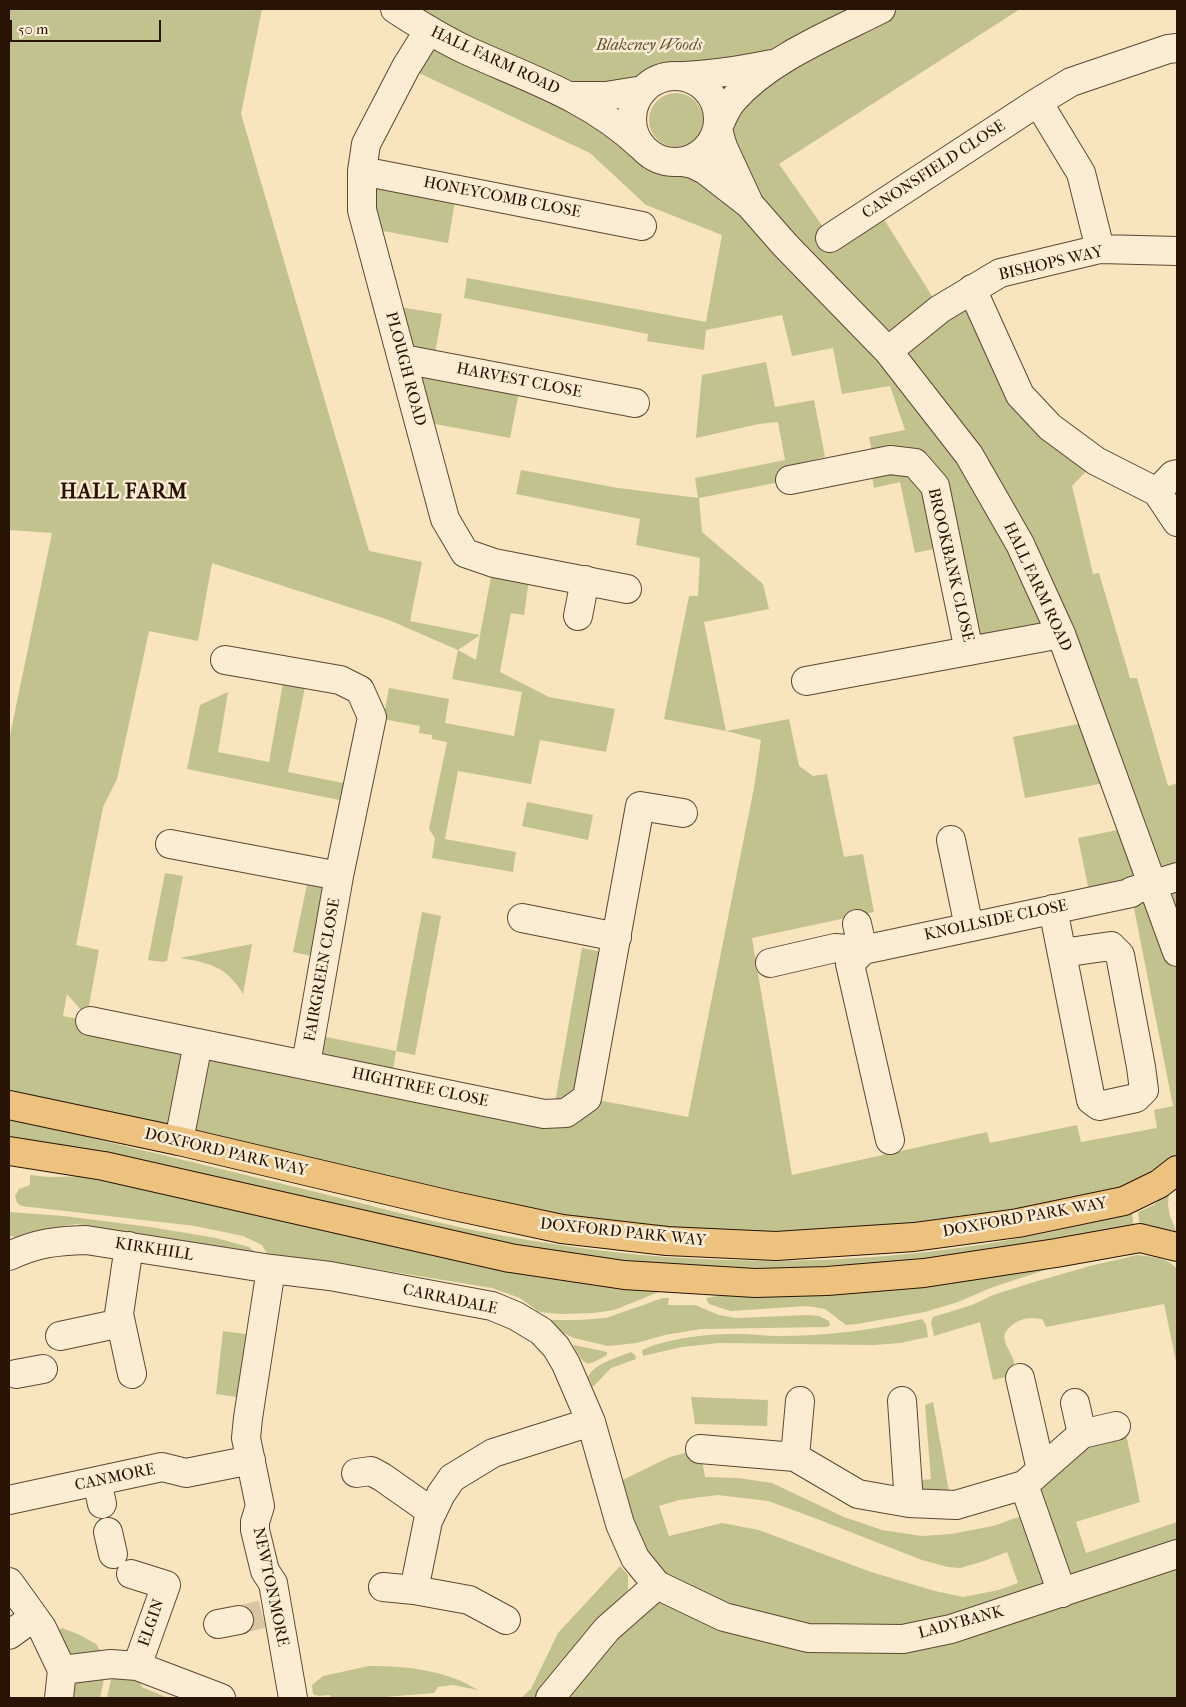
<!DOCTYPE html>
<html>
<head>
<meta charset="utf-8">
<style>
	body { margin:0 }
	#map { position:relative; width:1186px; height:1707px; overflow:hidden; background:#f8e4bd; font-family:"IM FELL French Canon",serif }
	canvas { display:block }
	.frame { position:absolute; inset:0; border:10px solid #291304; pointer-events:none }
	.scale { position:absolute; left:10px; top:20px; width:151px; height:22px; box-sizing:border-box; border:2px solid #291304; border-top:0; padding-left:6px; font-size:15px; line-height:18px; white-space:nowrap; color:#291304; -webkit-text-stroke:4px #faedd4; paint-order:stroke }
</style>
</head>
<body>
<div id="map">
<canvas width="1186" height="1707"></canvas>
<div class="frame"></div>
<div class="scale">50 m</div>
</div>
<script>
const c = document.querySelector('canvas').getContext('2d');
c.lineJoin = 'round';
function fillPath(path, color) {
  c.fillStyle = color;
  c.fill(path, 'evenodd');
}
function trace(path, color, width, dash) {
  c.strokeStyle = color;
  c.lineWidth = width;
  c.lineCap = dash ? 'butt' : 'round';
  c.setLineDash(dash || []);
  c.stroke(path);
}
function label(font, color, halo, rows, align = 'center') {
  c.font = font + ' "IM FELL French Canon",serif';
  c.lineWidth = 5;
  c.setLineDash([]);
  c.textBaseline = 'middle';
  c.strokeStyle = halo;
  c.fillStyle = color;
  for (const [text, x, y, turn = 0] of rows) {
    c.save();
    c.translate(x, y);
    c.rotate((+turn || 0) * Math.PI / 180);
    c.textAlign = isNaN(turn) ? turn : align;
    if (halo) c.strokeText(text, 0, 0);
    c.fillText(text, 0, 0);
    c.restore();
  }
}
fillPath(new Path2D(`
	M9,9H262L241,114L369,551L422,562L410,621L480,635L492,572L529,579L524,615L511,613L500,672L549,697L615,709L606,752L540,740L531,784L458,771L445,839L516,852L513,872L432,858L435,838L429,829L447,742L432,739V735L419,733L420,726L383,719L389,688L449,699L445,723L514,736L522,692L452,679L458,650L389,620L212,563L198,641L149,631L117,779L103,807L76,945L99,950L87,1017L67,994L63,1016L305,1064L311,1034L396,1051L422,912L441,916L415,1055L396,1051L391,1082L553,1114L582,948L613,954L587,1098L688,1117L754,788L761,740L726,731L664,719L689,596H698L700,558L636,545L640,519L516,494L521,470L618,488L698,498L695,478L785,460L778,422L759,424L696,438L702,375L766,362L775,407L814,400L825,457L787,466L790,480L699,498L702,532L763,584L769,609L704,622L726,731L789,719L799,766L813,776L827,774L844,857L863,854L874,912L752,938L792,1175L987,1132L990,1143L1077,1125L1081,1142L1157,1128L1154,1110L1173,1106L1131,893L1091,901L1078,838L1132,827L1115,781L1025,798L1013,737L1093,721L1061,634L969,651L947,546L915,553L900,482L874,488L870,464L874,463L869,437L905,430L890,386L842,394L833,348L792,356L782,315L706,330L704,350L647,341L648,334L464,298L467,278L706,322L722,235L646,205L590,153L406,67L429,30L395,9H1020L779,164L830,237L877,208L940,309L972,289L1020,395L1096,461L1072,486L1093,574L1099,573L1130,678H1137L1168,786L1177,783V1170L1018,1223L667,1241L9,1105V740L52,533L9,530ZM670,76L759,89L734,123L726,146L749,204L700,166H668L644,152L573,96L643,90ZM480,635L476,660L458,650Z
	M649 120a27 27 0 1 1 54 0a27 27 0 1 1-54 0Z
	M362,171L457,189L448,243L367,228Z
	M388,305L442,314L433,365L521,382L510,438L419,421Z
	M283,683L305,687L288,772L358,786L354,803L187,769L200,705L228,692L218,752L269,762Z
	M527,802L593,815L588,840L522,826Z
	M310,870L339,876L325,959L293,952Z
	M165,873L183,876L167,961L161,962L148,960Z
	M252,944L243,994C226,966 210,963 180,958Z
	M9,1118C111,1143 214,1167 316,1192C370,1205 423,1220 478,1231C560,1247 645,1258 728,1260C814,1263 902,1257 986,1244C1035,1236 1083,1225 1132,1214L1134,1226H1126C1075,1235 1025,1247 973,1253C877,1264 779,1272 683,1266C626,1263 570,1256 514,1248L9,1140Z
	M30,1175L49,1177L102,1176L433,1256L518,1272L625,1284L659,1292L614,1310L594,1313L561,1314L539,1312L520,1298L492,1288L321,1260L269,1257L262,1245L243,1236L195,1226L22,1206L17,1203L15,1196L19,1189L30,1185Z
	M1169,1191L1168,1205L1170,1216L1177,1233L1157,1228L1140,1227L1138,1212L1154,1205Z
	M9,1212L64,1216L150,1227L216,1238L249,1247L261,1257L76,1224L44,1229L18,1238L12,1236L9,1237Z
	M1122,1250L1051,1268L993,1287L958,1302L925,1312L857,1324L846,1325L825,1309L807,1306L731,1311L709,1304L706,1298L754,1290Z
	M1137,1255C1152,1257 1167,1257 1177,1269V1366L1164,1304L1046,1327L1042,1319C1032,1318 1024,1317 1015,1323C996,1336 1007,1343 1013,1359C1015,1364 1014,1369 1015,1375L993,1380L980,1322L934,1336L931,1322L933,1317L972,1305L993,1295L1031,1283L1090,1266Z
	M663,1298H669L668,1305H695L719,1315L736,1318L808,1315L819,1316L829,1321L830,1325L827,1327L701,1329L665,1335L636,1343L608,1346L574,1338L561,1332L549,1320H580L606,1318Z
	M922,1319L926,1324L928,1337L900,1343L874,1345L719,1343L682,1347L643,1356L642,1350C667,1338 712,1333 739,1334C752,1334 765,1336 778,1336C826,1336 874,1330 922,1319Z
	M223,1331L260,1336L251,1399L216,1394Z
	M574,1345L607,1352V1355C585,1367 587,1368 573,1346Z
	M631,1352L635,1355L636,1359L611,1368L593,1387L588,1377C593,1364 619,1357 631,1352Z
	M691,1397L768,1400L767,1426L695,1424Z
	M933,1402L950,1497L922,1495L916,1481L931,1479L925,1405Z
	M1124,1424L1140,1502L1076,1522L1086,1553L1177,1522V1698H550L656,1585L608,1487L670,1457L700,1449L705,1477L738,1478L772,1483L844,1517L882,1530L922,1536L951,1534L993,1526L1033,1512L1024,1485ZM718,1495L768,1501L812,1517L922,1560L948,1567L960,1568L984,1561L1007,1552L1018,1583L999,1590L963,1597L935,1591L871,1572L759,1530L722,1523L669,1536L659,1506L679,1500Z
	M620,1566L628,1575V1590L537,1698H521L531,1689L558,1633Z
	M62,1628L80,1635L96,1644L103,1655L74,1657L65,1651L57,1631Z
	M369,1666C406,1666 446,1670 478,1690L453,1685L438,1687L434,1693L372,1698H331L330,1695L319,1696L313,1694L312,1685L323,1676Z
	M101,1673L104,1679L100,1698H72L73,1687L79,1678Z
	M115,1675L137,1678L142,1687L168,1698H107L111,1679Z`), '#c2c28e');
trace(new Path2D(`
	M239,1620L262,1614`), '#d9c5a1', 28, [28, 14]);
const minor = new Path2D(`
	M395,9C418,24 442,39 468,51C530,79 590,98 641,146
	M429,30L406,67L366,144L362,171V210L445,519L465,553L494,563L627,589
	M632 119a43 43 0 1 1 86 0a43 43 0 1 1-86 0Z
	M683,76C714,75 742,70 772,64
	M571,96H606L643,90
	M1038,102L1081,173L1100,249
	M718,128C722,118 726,108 733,100C770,58 832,34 881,9
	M718,130L723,147L748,201
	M683,162L693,164L705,170L750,205L785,245L888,351L969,455L1020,544L1061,634L1177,952
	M362,171L642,226
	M830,238L1038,102L1071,82L1168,49L1177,48
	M972,289L1020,395L1050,427L1096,461L1157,492L1177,522
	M888,351L940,309L1000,273L1100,249L1177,251
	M403,359L635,403
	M790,480L890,460L915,463L935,486L969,651
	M1157,492L1173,475L1177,474
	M578,616L585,580
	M225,660L340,680L360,690L372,717L339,876L306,1064
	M806,681L1061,634
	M951,840L969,927
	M170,844L339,876
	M1053,909L1091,1100L1099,1106L1136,1098L1144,1090L1141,1067L1120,955L1111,946L1062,953
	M522,918L617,937
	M857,924L863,950L1131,893L1132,891L1177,877
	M863,950L850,964L890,1140
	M770,963L835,948L863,950
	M90,1021L544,1114L566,1113L587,1098L640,806L683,813
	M179,1141L198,1043
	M129,1246L119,1314L132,1374
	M9,1256C37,1243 55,1241 86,1240L271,1269L330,1276L492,1306L516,1316L541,1331L556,1347L566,1364L591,1422L620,1524L635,1558L657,1585L724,1617L808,1638L903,1639L951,1629L1177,1554
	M271,1269L248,1418L246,1438L260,1506L255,1522V1530L265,1571L273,1583L293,1698
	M60,1336L121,1323
	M16,1374L43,1369
	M1020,1378L1041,1470
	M902,1401L909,1503
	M1075,1403L1082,1434
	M700,1449L795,1457L858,1494L909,1503L956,1505L1024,1485L1062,1593
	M795,1457L800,1401
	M356,1473L371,1471L382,1477L432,1512
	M97,1481L102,1504
	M1024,1485L1082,1434L1116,1426
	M9,1500L162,1467L186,1473L251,1460
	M108,1532L113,1554
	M131,1574L166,1585L137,1666
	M9,1582L42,1628L62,1670L59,1698
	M383,1587L414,1590L469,1600L506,1620
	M414,1590L428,1521L441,1494L452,1478L493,1453L591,1422
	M218,1624L239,1620
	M9,1635L34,1617
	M62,1670L111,1664L137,1666L221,1698
	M550,1698L607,1629L657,1585`);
const major = new Path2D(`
	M9,1105L179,1141L450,1205L562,1229L667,1241L776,1246L914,1237L1018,1223L1124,1201L1159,1184L1177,1170
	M9,1151L104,1166L510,1258L624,1275L755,1283L827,1281L924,1273L1056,1253L1140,1238L1177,1247`);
trace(minor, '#5d4732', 30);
trace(major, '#291304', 30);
trace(minor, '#faedd4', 28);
trace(major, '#ecc27e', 28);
label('italic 16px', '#5f5034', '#faedd4', [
	["Blakeney Woods",649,46]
]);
label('16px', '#291304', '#faedd4', [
	["HALL FARM ROAD",495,61,25],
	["CANONSFIELD CLOSE",934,170,-33],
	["HONEYCOMB CLOSE",502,198,11],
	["BISHOPS WAY",1051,264,-13],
	["PLOUGH ROAD",405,369,75],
	["HARVEST CLOSE",519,381,11],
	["BROOKBANK CLOSE",950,565,77],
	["HALL FARM ROAD",1037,587,65],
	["KNOLLSIDE CLOSE",996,921,-12],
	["FAIRGREEN CLOSE",323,970,-80],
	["HIGHTREE CLOSE",420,1088,12],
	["DOXFORD PARK WAY",226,1153,13],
	["DOXFORD PARK WAY",1025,1218,-10],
	["DOXFORD PARK WAY",623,1233,6],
	["KIRKHILL",154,1250,9],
	["CARRADALE",450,1300,12],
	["CANMORE",115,1478,-12],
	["NEWTONMORE",270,1587,78],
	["ELGIN",152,1623,-71],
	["LADYBANK",961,1623,-15]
]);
c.letterSpacing = '1px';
label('bold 21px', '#291304', '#faedd4', [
	["HALL FARM",124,493]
]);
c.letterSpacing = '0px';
</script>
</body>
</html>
